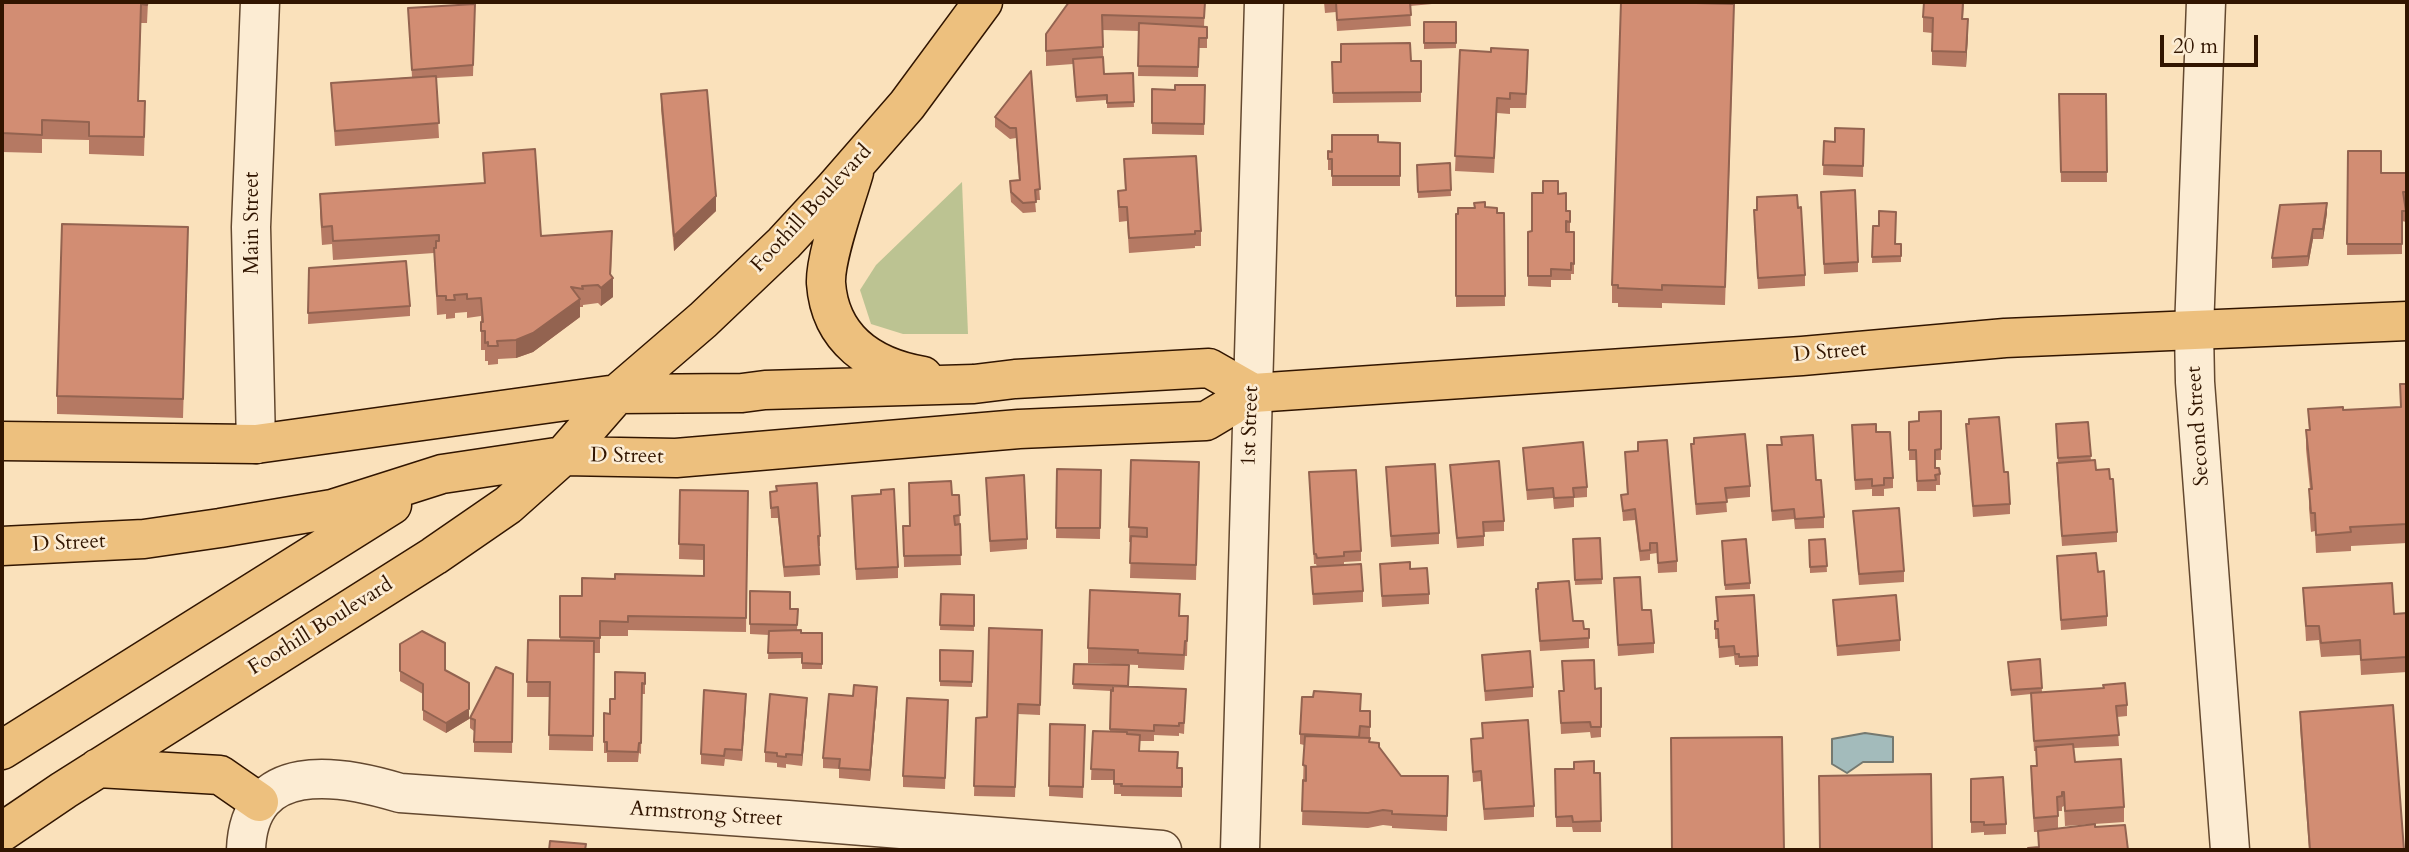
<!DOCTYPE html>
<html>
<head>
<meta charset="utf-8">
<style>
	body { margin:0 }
	#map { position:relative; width:2409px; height:852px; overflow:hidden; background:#fae1bb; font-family:Cardo,serif }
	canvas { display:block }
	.frame { position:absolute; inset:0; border:4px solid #311500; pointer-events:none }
	.scale { position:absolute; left:2160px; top:35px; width:98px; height:32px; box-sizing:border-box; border:4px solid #311500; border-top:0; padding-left:9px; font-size:21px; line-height:24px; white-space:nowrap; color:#311500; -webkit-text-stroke:5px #fcecd3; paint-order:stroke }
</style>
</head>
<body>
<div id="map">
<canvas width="2409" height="852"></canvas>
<div class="frame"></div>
<div class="scale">20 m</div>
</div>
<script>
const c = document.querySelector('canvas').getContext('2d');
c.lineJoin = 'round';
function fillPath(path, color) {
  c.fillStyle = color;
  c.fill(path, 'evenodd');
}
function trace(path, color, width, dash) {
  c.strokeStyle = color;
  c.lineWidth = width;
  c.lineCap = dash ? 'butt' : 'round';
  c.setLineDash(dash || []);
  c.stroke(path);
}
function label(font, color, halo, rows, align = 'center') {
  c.font = font + ' Cardo,serif';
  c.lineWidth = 5;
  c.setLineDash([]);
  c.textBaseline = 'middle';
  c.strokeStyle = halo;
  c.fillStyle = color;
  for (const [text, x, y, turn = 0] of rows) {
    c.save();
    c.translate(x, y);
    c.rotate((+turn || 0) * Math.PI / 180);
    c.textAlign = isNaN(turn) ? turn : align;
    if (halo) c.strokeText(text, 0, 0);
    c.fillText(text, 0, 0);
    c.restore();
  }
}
fillPath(new Path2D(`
	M962,182L968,334H903L871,324L860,290L876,265Z`), '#bcc392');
const water = new Path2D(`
	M1865,733L1893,737V762H1863L1847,773L1832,764V739Z`);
fillPath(water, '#a3bbbb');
trace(water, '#757970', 2);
const minor = new Path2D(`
	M2206,2L2194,330L2195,382L2230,850
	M256,444L251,227L260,2
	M246,850C249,760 338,774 400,793L788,820L1162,850
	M1240,850L1264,2`);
const major = new Path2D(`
	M854,172C846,200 825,257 826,283C830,340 872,367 923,376
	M2,441L256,444L617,394L742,393L765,390L974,384L1015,379L1209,368L1253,393
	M2,546L144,539L220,528L332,509L442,474L563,456L676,458L1019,429L1206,421L1253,393L1802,356L2005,338L2407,321
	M2,750L392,505
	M98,768L220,775L259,802
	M2,832L64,790L434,556L508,505L563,456L617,394L703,320L784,243L833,190L907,105L983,2`);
trace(minor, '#63482f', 41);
trace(major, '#311500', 41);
trace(minor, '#fcecd3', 38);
trace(major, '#edc07e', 38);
fillPath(new Path2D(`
	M2,2H148L147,23H141L138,101L145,120L144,156L89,154V140L42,139V153L2,152Z
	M380,2H465V3Z
	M1069,2H1205L1204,27H1207V48H1199L1198,77L1138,76L1139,31L1102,30L1104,74L1133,73L1134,107L1107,108V100L1076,102L1073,64L1046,66V34Z
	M1324,2H1432V4L1410,6L1411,26L1337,31L1336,12L1325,13Z
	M1964,2L1963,19L1968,34L1966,67L1932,65V33L1923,32V17Z
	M475,4L473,76L436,78L439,138L335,146L331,83L412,77L408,8Z
	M1424,22H1456V48L1424,49Z
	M1734,23L1725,305L1662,303V308L1618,307V303H1612V285Z
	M1460,50L1528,65L1526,108H1510V114L1497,113L1494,173L1455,171Z
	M1421,61V102L1333,103L1332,62Z
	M1031,71L1040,200H1035L1036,212L1023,213L1011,202L1010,191V181L1019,180L1016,138L1010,139L995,127V117Z
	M1205,85L1204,135L1152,134V89L1175,90Z
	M661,94L716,211L674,251L661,109Z
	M2059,94H2106L2107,182H2061Z
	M1864,129L1863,177L1823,175L1824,141L1835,142Z
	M1378,142L1400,143V186H1332V170H1328V151Z
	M2348,151L2381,173H2407V202H2405L2406,222L2402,221V254L2347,255Z
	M483,153L541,236L612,249L611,276L613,297L601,306L598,303L583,305V307H580V317L533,352L516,358L498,359V364L488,365V361H485V350H481V316L467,318V312L455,313V318L446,319V314L437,315L434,253L333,260L332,244L322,245L320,213V194L484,183Z
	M1124,159L1201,231V246H1195V248L1129,253L1127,221L1119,222L1118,206V191L1125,190Z
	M1450,163L1451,196L1418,198L1417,165Z
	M1543,193L1558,194L1566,211L1570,222V232H1574V274H1571V280H1551V287L1528,286V232L1532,231Z
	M1757,197L1805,275V286L1758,289L1754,221V210H1757Z
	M1821,202L1858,262V272L1824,274Z
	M1485,207L1497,213H1504L1505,306L1456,307V214H1458Z
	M2327,213L2323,239H2313L2308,266L2272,268V258Z
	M1873,226L1895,244H1901V262L1872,263Z
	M188,246L183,418L57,414V396Z
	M309,268L410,306V316L308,324Z
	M2400,384H2407V543L2351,546V551L2316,553L2315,531L2311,532L2309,508L2310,489L2306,449V430H2309L2308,409L2343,410L2400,407Z
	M1941,411V460H1935V468L1940,474V485H1936V491H1917L1916,460H1909V422L1919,421Z
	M2088,422L2091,461L2096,470L2117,532V542L2062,546L2057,474L2058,463L2056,424Z
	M1966,424L2004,472L2010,504V514L1973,517Z
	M1852,425L1876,432L1893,478V488L1884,489V496H1872V489L1855,490Z
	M1781,437L1816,480L1824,517V528L1795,529L1794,519L1772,521L1767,445H1781Z
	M1691,444L1750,486V497L1726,499L1727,512L1696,515Z
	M1523,448L1587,487V497L1574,498V507L1554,509L1553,498L1527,500Z
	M1625,452L1677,561V572L1658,573L1657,553L1650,554V560L1640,561L1635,520L1623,521L1621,495L1627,494Z
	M1131,460L1199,462L1196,580L1130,578L1131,542H1129Z
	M1450,465L1504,521V531L1484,532V546L1457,548Z
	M1386,467L1439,533V544L1391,547Z
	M1057,469L1101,470L1100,539L1056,538Z
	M1309,472L1361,551V561L1344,562V565L1363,591V602L1313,605L1311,567H1317L1316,564H1314Z
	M986,478L1027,539V549L990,552Z
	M776,486L820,536V546H819L820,575L784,577L778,518H771L770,492H776Z
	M680,490L748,491L746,632L628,630V636H600V653H594L593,751L549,750L550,697H527L528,640H560V596H582L615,579L704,576V560L679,559Z
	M952,495H959L961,565L904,567L903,526H910Z
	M852,506L898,567V578L856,580Z
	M1853,511L1904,571V582L1859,585Z
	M1600,538L1602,584L1575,585L1573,539Z
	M1825,539L1827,572L1810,573L1809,540Z
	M1722,541L1750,583V589L1725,590Z
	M2057,556L2098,572L2107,616V626L2061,630Z
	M1380,564L1410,569L1429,594V604L1382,607Z
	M1614,578L1654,643V653L1618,656Z
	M2303,588L2394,614L2407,613V672L2361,675L2360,655L2321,657L2319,640L2306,641Z
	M1536,589L1584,629L1589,638V648L1540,651Z
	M750,591L790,609H798L797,630L801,633H822V669H802V658L768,659L769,635L750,634Z
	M941,594L974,595V631L940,630Z
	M1716,597L1758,656V666L1739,667V665H1735L1734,656L1719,658L1718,639H1715V621H1717Z
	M1833,600L1900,640V651L1837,656Z
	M1179,616H1188L1187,656H1185L1184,670L1138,668V665L1088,663V648Z
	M1042,630L1040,715L1018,714L1015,797L974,796L976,718L987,717Z
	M400,644L445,670L469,719L446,733L423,720V694L400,681Z
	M940,650L973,651L972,687L940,686Z
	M1482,655L1533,687V697L1485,701Z
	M2040,659L2042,692L2127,705V716L2117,717L2119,746L2074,748L2075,762L2124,807V822L2065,826L2064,806L2062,807V811H2058V828L2039,847L2038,832H2034L2031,781V766H2037L2036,751H2034L2031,694L2011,696L2008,667Z
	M1562,661L1595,689L1601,688V737L1591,738L1590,732L1561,734L1559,691H1563Z
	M1074,664L1128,687L1186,689L1184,734L1179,733V736L1154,735V741H1140L1139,751L1177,768H1182V797L1121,796V794H1114V780H1091L1093,731H1110L1111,691L1073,689Z
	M645,673V694H642L641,754L639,753L638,762H607V753H604V713L610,714L615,699Z
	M513,674L512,753L474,752V731L470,728V718Z
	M877,698L870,781L839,778V769L823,768V758Z
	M948,700L945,789L903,787V776Z
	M746,704L742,761L725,759L724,766L701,764V754Z
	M807,708L802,766L786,764V768L777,767V763L765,762V752Z
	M1361,711L1370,722V737H1360V738L1379,747L1401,776H1448L1447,831L1392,828V826L1383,825L1368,828L1302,825L1304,745L1300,744V734Z
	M2300,712L2404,850H2309L2300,727Z
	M1482,723L1534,806V817L1484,820L1481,781L1473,782L1471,750V739L1482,738Z
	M1050,724L1085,725L1083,798L1049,796Z
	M1555,769L1600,773L1601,832H1573L1572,827H1556Z
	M1971,779L2006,824V834L1984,835V832L1971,833Z`), '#b57963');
fillPath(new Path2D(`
	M1968,19V34L1966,67V52Z
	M716,196V211L674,251V236Z
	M2327,203V213L2323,239V229Z
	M2313,229V239L2308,266V256Z
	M612,231L610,280L613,278V297L601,306V288Z
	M580,299V317L533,352L516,358V340Z
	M877,687V698L870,781V770Z
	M746,694V704L742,761V750Z
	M807,698V708L802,766V755Z
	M469,709V719L446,733V723Z`), '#936350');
const building = new Path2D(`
	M2,2H148L147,5L141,4L138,101H145L144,137L89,136V122L42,120V135L2,133Z
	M1069,2H1205L1204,18L1102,15L1103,47L1046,51V34Z
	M1325,2H1410L1411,15L1337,20L1336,2L1325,3Z
	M1621,2H1658L1734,4L1725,287L1662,285V290L1618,288V285H1612Z
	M1924,2H1963L1962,19H1968L1966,52L1932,51L1933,18L1923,17Z
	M475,4L473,65L412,70L408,8Z
	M1424,22H1456V43H1424Z
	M1139,23L1207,27V38H1199L1198,67L1138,66Z
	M1410,43L1411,61H1421V92L1333,93L1332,62H1341V44Z
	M1491,48L1528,50L1526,94L1510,93V99L1497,98L1494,158L1455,156L1460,50L1491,52Z
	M1103,57L1104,74L1133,73L1134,102L1107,103V95L1076,97L1073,59Z
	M1031,71L1040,189L1035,190L1036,202L1023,203L1011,192L1010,181L1020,180L1016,128H1010L995,117Z
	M436,76L439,123L335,131L331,83Z
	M1175,85H1205L1204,124L1152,123V89L1175,90Z
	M707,90L716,196L674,236L661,94Z
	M2059,94H2106L2107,172H2061Z
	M1835,128L1864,129L1863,166L1823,165L1824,141L1835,142Z
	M1332,135H1378V142L1400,143V176H1332V159H1328V151L1332,152Z
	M535,149L541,236L612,231L610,274L613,278L601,288L598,285L582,286L583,289L571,287L580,299L533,333L516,340L497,341L498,346H488V342L485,343V331H481V322H483L481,298L467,299V294L454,295L455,300H446V296H437L434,248H436V241H439V235L333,241L332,226L322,227L320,194L485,183L483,153Z
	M2348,151H2381V173H2407V192H2403L2406,211H2402V244H2347Z
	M1196,156L1201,231H1195V234L1129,238L1127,207H1119L1118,191L1126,190L1124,159Z
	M1450,163L1451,190L1418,192L1417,165Z
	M1543,181H1558V194L1566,193V211H1570V222L1566,221V232H1574V264L1571,263V270L1551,269V276H1528V232L1532,231V193H1543Z
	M1855,190L1858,262L1824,264L1821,192Z
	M1797,195L1798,208L1801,207L1805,275L1758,278L1754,210H1757V197Z
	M1485,202V207L1497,208V213H1504L1505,296H1456V214H1458V208H1475L1474,203Z
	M2327,203L2323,229H2313L2308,256L2272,258L2280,205Z
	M1879,211L1896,212L1895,244H1901V256L1872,257L1873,226H1879Z
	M62,224L188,227L183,399L57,396Z
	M406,261L410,306L308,313L309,268Z
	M2400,384H2407V524L2350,527L2351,532L2316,535L2315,513H2311L2309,489H2312L2306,430H2310L2308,409L2343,407V410L2401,407Z
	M1941,411V449L1935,450V468H1939L1940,474L1935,475L1936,480L1917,481L1916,450H1909V422L1919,421V412Z
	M1999,417L2004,472H2008L2010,504L1973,506L1966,424H1969V419Z
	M2088,422L2091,456L2058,458L2056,424Z
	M1876,424V432H1890L1893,478H1884V485L1872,486V479L1855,480L1852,425Z
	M1745,434L1750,486L1725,488L1727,502L1696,504L1691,444H1694V438Z
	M1813,435L1816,480H1821L1824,517L1795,519L1794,509L1772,511L1767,445H1782L1781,437Z
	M1667,440L1677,561L1658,563L1657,543H1650V550L1640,551L1635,509L1623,511L1621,495L1628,494L1625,452L1638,451V442Z
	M1583,442L1587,487L1573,488L1574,497L1554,498L1553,488L1527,490L1523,448Z
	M1131,460L1199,462L1196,565L1130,563L1131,536L1147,537V528L1129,527Z
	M2095,460L2096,470L2109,469L2110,479H2113L2117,532L2062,536L2057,463Z
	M1499,461L1504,521L1483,522L1484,536L1457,538L1450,465Z
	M1435,464L1439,533L1391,536L1386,467Z
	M1057,469L1101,470L1100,528H1056Z
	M1356,470L1361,551L1344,552V556L1317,558L1316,554H1314L1309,472Z
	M1024,475L1027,539L990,541L986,478Z
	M951,481L952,495H959L960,515L954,516L955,525L960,524L961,555L904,556L903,526H910L909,483Z
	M817,483L820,536H818L820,565L784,567L778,507L771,508L770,492L777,491L776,486Z
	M894,489L898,567L856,569L852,496L881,494V490Z
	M680,490L748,491L746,618L628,616V622L600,621V638L560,637V596H582V578L615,579V574L704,576V545L679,544Z
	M1899,508L1904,571L1859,574L1853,511Z
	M1600,538L1602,579L1575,580L1573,539Z
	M1746,539L1750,583L1725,585L1722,541Z
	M1825,539L1827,566L1810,567L1809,540Z
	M2096,553L2098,572L2104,571L2107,616L2061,620L2057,556Z
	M1410,562V569L1427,568L1429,594L1382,596L1380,564Z
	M1361,564L1363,591L1313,594L1311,567Z
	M1640,577L1642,610H1651L1654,643L1618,645L1614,578Z
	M1569,581L1573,621H1583L1584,629H1589V638L1540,641L1536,589H1538V583Z
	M2392,583L2394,614L2407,613V657L2361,660L2360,640L2321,643L2319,626H2306L2303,588Z
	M1090,590L1180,594L1179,616H1188L1187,641H1185L1184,655L1138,653V650L1088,648Z
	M750,591L790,592V609H798L797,625L750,624Z
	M941,594L974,595V626L940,625Z
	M1754,595L1758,656L1739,657V654H1735L1734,646L1719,647L1718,629H1715V621H1718L1716,597Z
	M1896,595L1900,640L1837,646L1833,600Z
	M989,628L1042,630L1040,705L1018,704L1015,787L974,786L976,718L987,717Z
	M801,630V633H822V664L802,663V653H768L769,631Z
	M422,631L445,643V670L469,683V709L446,723L423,710V684L400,671V644Z
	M528,640L594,641L593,736L549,735L550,682H527Z
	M940,650L973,651L972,682L940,681Z
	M1530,651L1533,687L1485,691L1482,655Z
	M2040,659L2042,688L2011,690L2008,662Z
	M1594,660L1595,689L1601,688V727H1591L1590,722L1561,723L1559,691H1564L1562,661Z
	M1074,664L1129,665L1128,686L1073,684Z
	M496,667L513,674L512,742H474L475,720L470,718Z
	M615,672L645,673V684L642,683L641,743H639L638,752L607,751V742H604V713L610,714V699H615Z
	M2125,683L2127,705L2116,706L2119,735L2034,741L2031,693L2104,688L2103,685Z
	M854,685L877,687L870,770L839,768L840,759L823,758L829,694L853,696Z
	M1113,686L1186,689L1184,723H1179V726L1154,725V731L1110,729L1111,690L1113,691Z
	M704,690L746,694L742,750L725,749L724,756L701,754Z
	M1314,691L1361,694L1360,711H1370V727L1360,726L1359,737L1300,734L1302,697H1313Z
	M770,694L807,698L802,755L786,754V757L777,756V753L765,752Z
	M907,698L948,700L945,778L903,776Z
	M2393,705L2404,850H2310L2300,712Z
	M1528,720L1534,806L1484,809L1481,771L1473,772L1471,739L1483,738L1482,723Z
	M1050,724L1085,725L1083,787L1049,786Z
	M1093,731L1127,732V734L1140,735L1139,751L1178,752L1177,768H1182V787L1121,786L1122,784H1114V770L1091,769Z
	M1305,736L1370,738L1369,742L1379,743V747L1401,776H1448L1447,816L1392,814V811L1383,810L1368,813L1302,811L1303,780L1306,781V766L1303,765Z
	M1782,737L1784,850H1672L1671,738Z
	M2073,744L2075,762L2121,759L2124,807L2065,811L2064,792H2062V796L2057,797L2058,816L2034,818L2031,766H2037L2036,747Z
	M1594,761V773H1600L1601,821L1573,822L1572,816L1556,817L1555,769H1574V762Z
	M1931,774L1932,850H1820L1819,776Z
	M2003,777L2006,824L1984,825V822H1971V779Z
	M2095,824V827L2125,825L2128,850H2028V848L2039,847L2038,831Z
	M550,841L586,844L585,850H549Z`);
fillPath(building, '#d28d73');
trace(building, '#936350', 2);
label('21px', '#311500', '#fcecd3', [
	["Foothill Boulevard",812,209,-47],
	["Main Street",253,223,-90],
	["D Street",1830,353,-5],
	["1st Street",1251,426,-88],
	["Second Street",2199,426,-94],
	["D Street",627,457,1],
	["D Street",69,544,-3],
	["Foothill Boulevard",321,627,-32],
	["Armstrong Street",706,815,4]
]);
</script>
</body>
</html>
